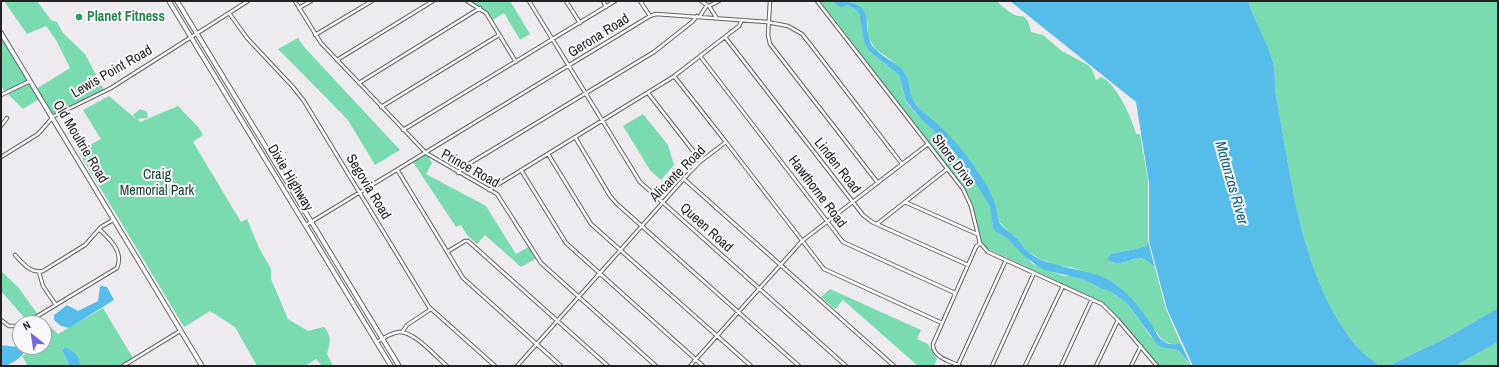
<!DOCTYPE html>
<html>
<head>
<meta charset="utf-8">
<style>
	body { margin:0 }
	#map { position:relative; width:1499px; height:367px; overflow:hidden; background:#edebef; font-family:"Archivo Narrow",sans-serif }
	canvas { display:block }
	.frame { position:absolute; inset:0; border:2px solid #232223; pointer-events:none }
	.north { position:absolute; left:12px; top:315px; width:40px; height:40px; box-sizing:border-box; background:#fbf9fd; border:1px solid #a5a3a6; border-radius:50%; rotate:330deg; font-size:11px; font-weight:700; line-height:16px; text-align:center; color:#232223 }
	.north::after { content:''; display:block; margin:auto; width:14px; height:18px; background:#7467e2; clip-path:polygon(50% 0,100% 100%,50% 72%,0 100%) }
</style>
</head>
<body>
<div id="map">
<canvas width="1499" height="367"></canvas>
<div class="frame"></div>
<div class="north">N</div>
</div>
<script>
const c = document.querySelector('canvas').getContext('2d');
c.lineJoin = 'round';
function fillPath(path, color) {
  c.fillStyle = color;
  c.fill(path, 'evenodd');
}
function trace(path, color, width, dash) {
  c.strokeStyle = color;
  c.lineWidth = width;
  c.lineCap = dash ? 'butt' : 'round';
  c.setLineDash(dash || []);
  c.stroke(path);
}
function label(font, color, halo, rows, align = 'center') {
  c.font = font + ' "Archivo Narrow",sans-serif';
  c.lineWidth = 4;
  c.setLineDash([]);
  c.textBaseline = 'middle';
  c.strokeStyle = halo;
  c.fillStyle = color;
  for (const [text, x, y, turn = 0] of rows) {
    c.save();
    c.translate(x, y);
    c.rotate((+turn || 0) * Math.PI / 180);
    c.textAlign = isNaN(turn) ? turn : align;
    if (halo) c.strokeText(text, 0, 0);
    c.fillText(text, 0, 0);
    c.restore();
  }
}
fillPath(new Path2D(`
	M4,1H37L51,20L57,22L63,33L85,54L104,90L52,115L36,89L70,68L56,40L46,26L27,34Z
	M465,1H510L530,34L520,40L504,13L491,21L480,9Z
	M820,1H833L842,6L847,5L855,9L859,14L864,41L869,51L899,75L906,102L922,120L948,144L983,192L990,206L993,216L992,223L996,232L1007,238L1033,264L1064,276H1071L1085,280L1100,288L1111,292L1126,302L1151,337L1169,348L1178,350L1191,366H1158L1107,307L1097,300L986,248L980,240L970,197Z
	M843,1H997C1003,7 1014,18 1023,16L1028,21L1031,32L1043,35L1062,51L1088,65L1092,69L1096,80L1101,77C1116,83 1132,118 1136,134H1140L1148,180V241L1146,246C1135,250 1123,251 1111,254L1108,260L1113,263H1122L1138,258L1148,260L1155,268L1166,309L1181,344H1172L1164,342L1136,305L1117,285L1086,272L1070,267L1057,266L1040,259L1027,251L1014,236L1004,227L999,221L991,194L977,170L940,126L923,112L911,98L910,87L905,73L887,57L876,50L868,37V23L863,10L858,5Z
	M1248,1H1498V308L1448,337L1388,366H1380C1371,359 1359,351 1353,342C1300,272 1292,179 1276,96C1274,85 1276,73 1273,62C1267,41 1255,22 1248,1Z
	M1,36L39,99L23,109L1,87Z
	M298,38L305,48L400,150L375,165L348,120L278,49Z
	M109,96L136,119L133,115L140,109L147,112L148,118L137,119L140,122L178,106L199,128L203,135L193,142L241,222L247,219L259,248L271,269V279L288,319L308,331L324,327C332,336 330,344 327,354L333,366H322L316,359L305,366H257L235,327L210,311L184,327L78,151L101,139L83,110Z
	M643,114L668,145L674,165L661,180L650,170L623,126Z
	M426,153L432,163L426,174L486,206L516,254L530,246L537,258L521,267L485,235L477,244L467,235L461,225L456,227L413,162Z
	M1,271L18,287L39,316L58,334L103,308L133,358L120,366H80C81,356 73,350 65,347L62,350L70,366H28L22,356L37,347H44V343L48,340L44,337V323H29L1,291Z
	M830,289L921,330L917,339L928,344L937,359L934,366H918L843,300L835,309L821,297Z
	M1498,342V366H1455Z`), '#7bdbb0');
fillPath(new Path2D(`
	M833,1C885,1 856,30 876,50C884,58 897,63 904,72C912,82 908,95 915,103C922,112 931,118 939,125C953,139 968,156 978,172C985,182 991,192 995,204C997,209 997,216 999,222C1002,228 1010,231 1014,236C1019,240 1022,246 1026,250C1049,272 1093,265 1118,286C1131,296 1142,311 1152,325C1155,330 1158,338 1164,342C1168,345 1176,344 1181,344L1191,365L1178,350L1161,347L1157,344L1126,302L1111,292L1100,288L1085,280L1042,269L1024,256L1007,238L996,232L993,228L990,206L967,169L948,144L922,120L906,101L899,75L869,51L864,42L859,14L855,9L847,5L842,7L837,5Z
	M1010,1H1248C1255,22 1267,41 1273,62C1276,73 1274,85 1276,96C1292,179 1300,272 1353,342C1359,351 1371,359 1380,366H1193L1167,309L1149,241V183L1136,102Z
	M1148,241L1155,268C1136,245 1128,272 1107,260L1111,254C1123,251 1135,250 1146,246Z
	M102,286L107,287L114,300L69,328L61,326L54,320V315L67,305L78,311L98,301L100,287Z
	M1498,308V342L1455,366H1388L1448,337Z
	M1,345C9,346 17,347 24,347L26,350C21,358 10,366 1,366Z
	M65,347C73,350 81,356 80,366H70L62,350Z`), '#56bcea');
const minor = new Path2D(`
	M295,1L321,43L426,153L497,194L541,263L656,366
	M467,1L486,13L516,62
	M529,1L640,182L846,366
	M566,1L580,23
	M603,1L606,7
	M640,1L650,16
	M770,1L768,35L770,44L878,183
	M817,1L963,189L971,206L980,243L988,252L1102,304L1118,320L1157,366
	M299,8L311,1
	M229,13L247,38L293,87L304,101L429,307L495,366
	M700,16L707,5L701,1
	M716,17L709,6L719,1
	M315,35L372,1
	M725,37L863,215L872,222L968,265
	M700,56L843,242L955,293
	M337,60L433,1
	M674,76L726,142
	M359,83L480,8
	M648,93L701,161
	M1,95L30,81
	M381,107L499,35
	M1,126L7,118
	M403,130L615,1
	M575,137L610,196L617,204L799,366
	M548,154L591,224L751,366
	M1,157L38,134L54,116L111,88L248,1
	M521,170L566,243L703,366
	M398,171L463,278L561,366
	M458,173L462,168L654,52L692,22L697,16
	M684,179L894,366
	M489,190L673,77L739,26L742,20
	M905,202L977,234
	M877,224L947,169
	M306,225L650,16L656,14L767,22L788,26L802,34L810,44L902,164
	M447,252L465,241H468L608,366
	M15,255C23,263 30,274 43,271L85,245L101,227L113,220
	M39,272L43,286L56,305
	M1,320L9,326H20
	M26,323L117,268C124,252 110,239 99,229
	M402,332L407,325L431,309
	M377,342C383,338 391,333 399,332C414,331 436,357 447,366
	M958,365L1006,260
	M123,366L180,331
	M517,366L690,172L701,161L726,142L824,269L942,323
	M690,366L802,241L928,144
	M960,366C950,361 932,357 933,344L976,247L980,243
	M992,366L1034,273
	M1025,366L1063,286
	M1061,366L1092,299
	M1096,366L1118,320
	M1131,366L1141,346`);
const major = new Path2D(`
	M169,1L391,366
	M177,1L399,366
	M1,33L202,366`);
trace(minor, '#626164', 4.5);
trace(major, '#626164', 5.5);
trace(minor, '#fff', 2.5);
trace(major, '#fff', 3.5);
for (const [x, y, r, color] of [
	[79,17,4,"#2e9e5b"]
]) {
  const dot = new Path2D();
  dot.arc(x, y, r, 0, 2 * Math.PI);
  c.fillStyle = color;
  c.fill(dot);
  trace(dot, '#fbf9fd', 1.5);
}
label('bold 14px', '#27864d', '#fbf9fd', [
	["Planet Fitness",87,17]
], 'left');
label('14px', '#232223', '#fbf9fd', [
	["Gerona Road",599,36,-32],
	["Lewis Point Road",112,72,-30],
	["Old Moultrie Road",80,142,59],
	["Shore Drive",953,161,53],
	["Linden Road",837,166,52],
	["Prince Road",470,169,29],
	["Alicante Road",678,174,-45],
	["Dixie Highway",290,178,59],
	["Segovia Road",368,187,59],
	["Hawthorne Road",817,192,53],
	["Queen Road",706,228,42]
]);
label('14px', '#103d2b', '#fbf9fd', [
	["Craig",157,175],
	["Memorial Park",157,191]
]);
label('italic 15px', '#0d5f7e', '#fbf9fd', [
	["Matanzas River",1231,183,74]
]);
</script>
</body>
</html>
